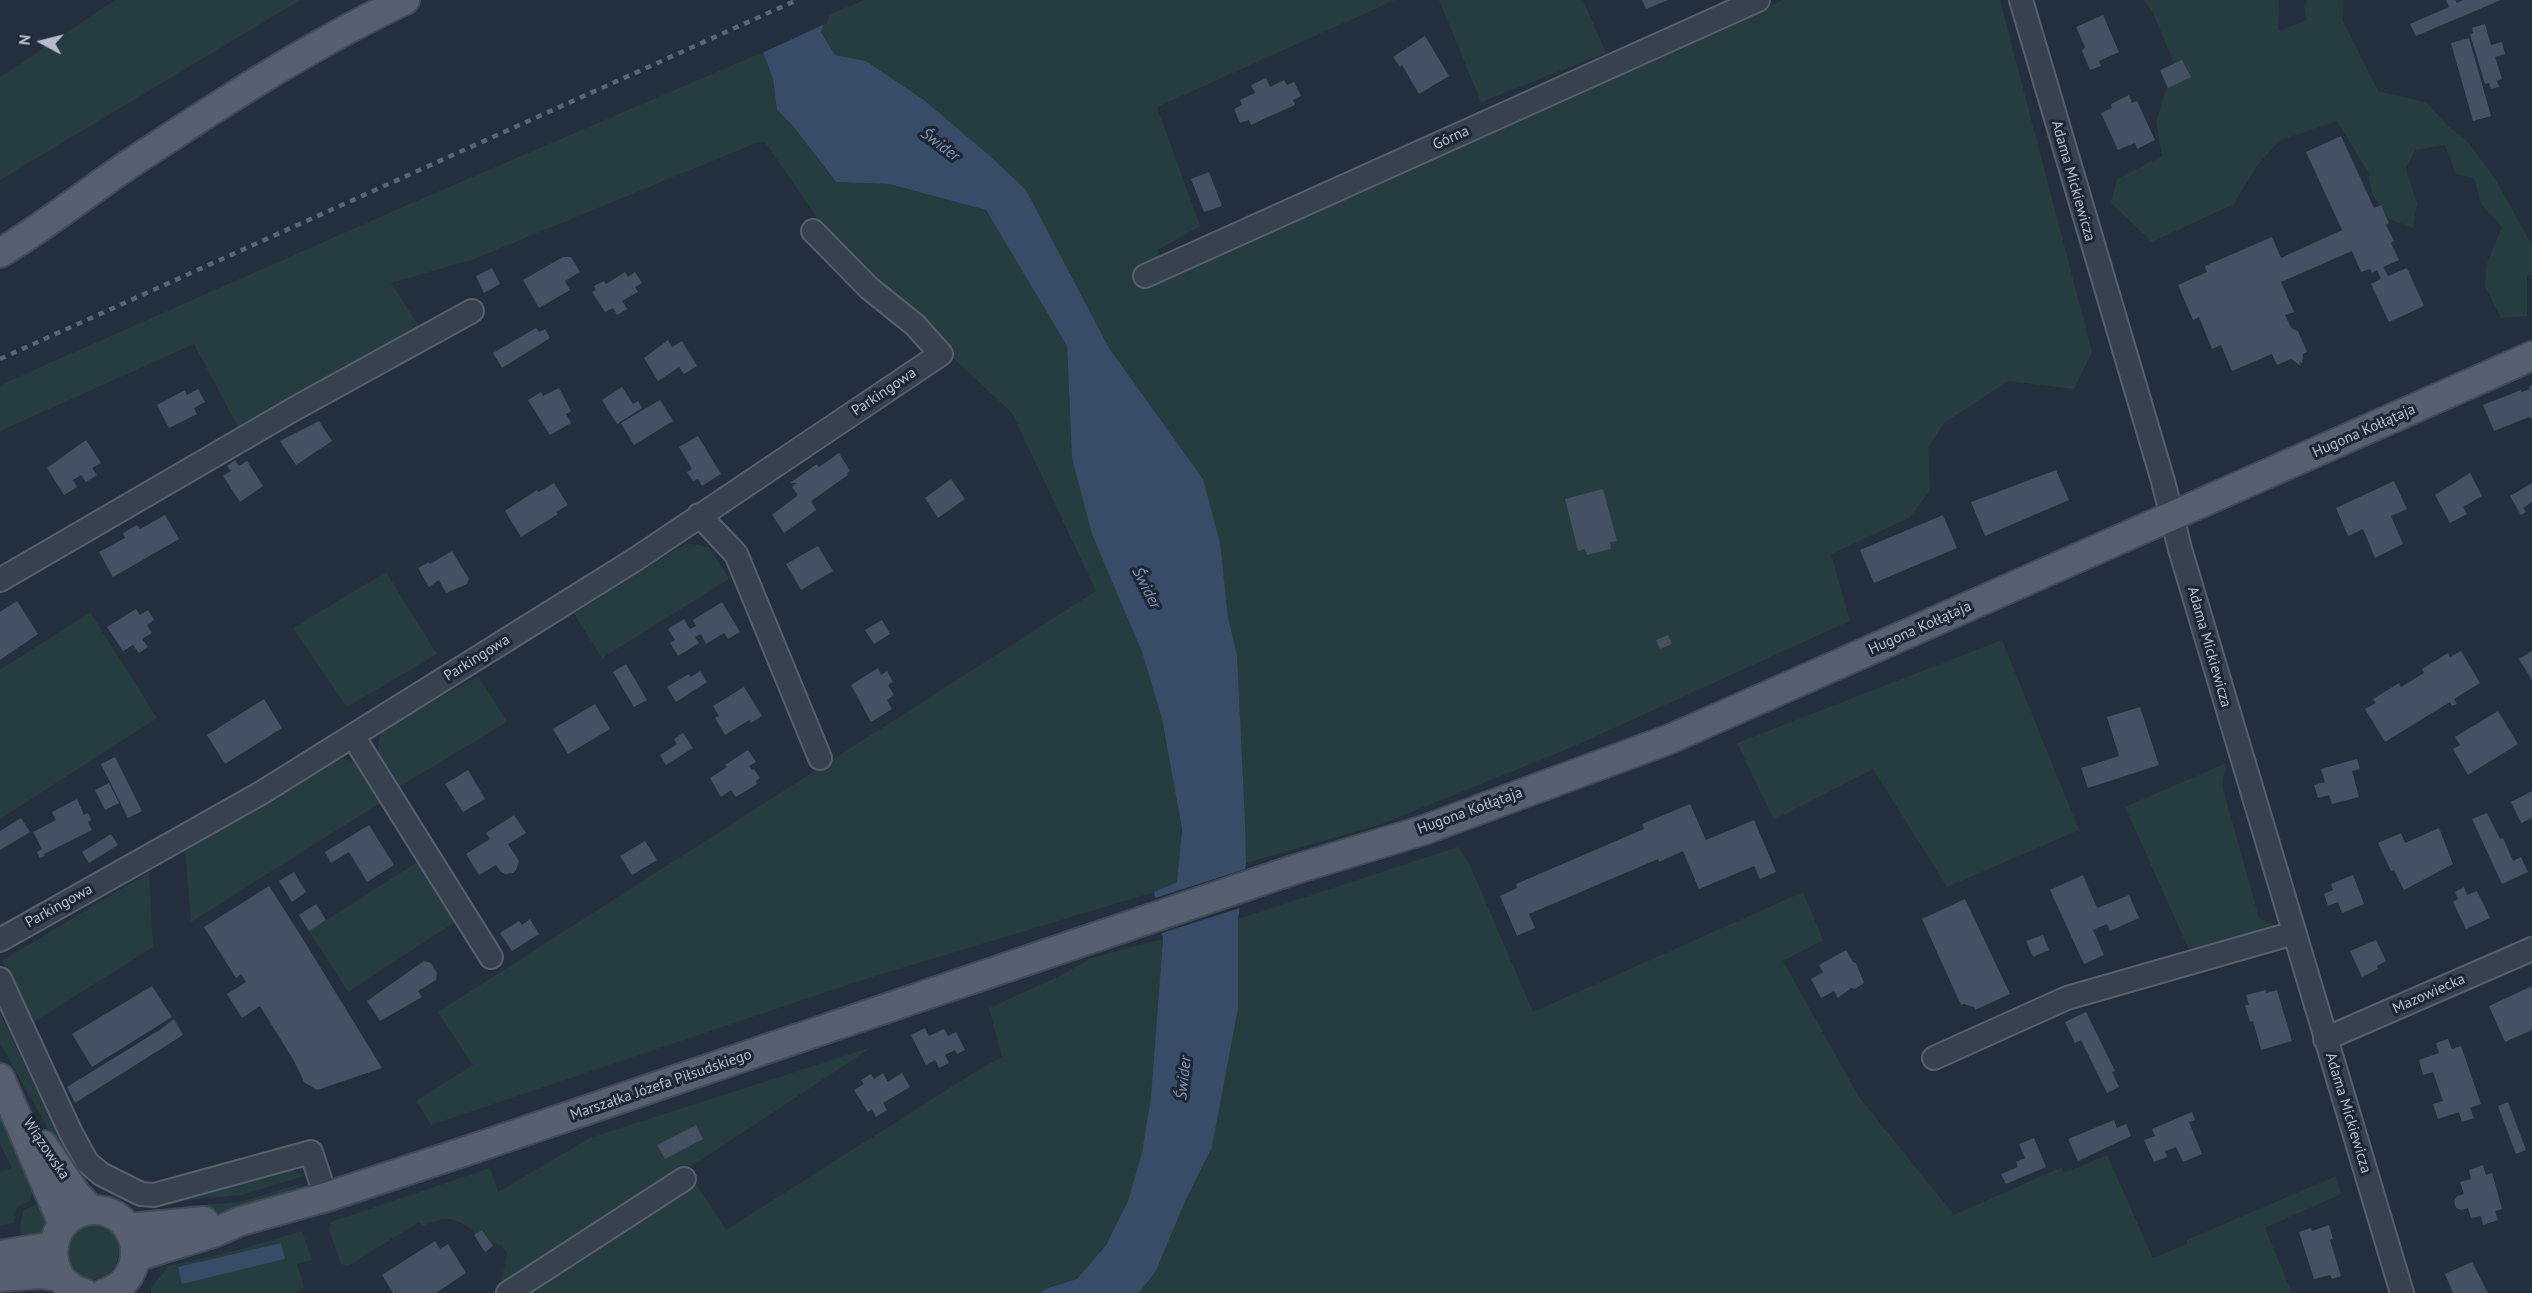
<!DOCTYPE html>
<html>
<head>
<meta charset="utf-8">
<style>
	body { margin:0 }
	#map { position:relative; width:2532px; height:1293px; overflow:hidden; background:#242f3e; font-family:"PT Sans",sans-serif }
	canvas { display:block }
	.north { position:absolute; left:12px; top:12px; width:60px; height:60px; -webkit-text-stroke:4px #1d2633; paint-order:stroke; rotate:277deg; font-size:16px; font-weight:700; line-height:24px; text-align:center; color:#b4bcc9 }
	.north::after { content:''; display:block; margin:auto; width:21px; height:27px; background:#b4bcc9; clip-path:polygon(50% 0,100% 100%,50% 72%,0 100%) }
</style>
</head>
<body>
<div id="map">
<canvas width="2532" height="1293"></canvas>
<div class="north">N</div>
</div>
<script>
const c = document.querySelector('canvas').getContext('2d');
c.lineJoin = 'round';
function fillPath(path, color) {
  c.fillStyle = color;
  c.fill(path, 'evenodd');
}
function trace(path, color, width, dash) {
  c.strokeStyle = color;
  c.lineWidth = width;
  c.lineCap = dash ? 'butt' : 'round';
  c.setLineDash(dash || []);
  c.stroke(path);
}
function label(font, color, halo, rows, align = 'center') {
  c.font = font + ' "PT Sans",sans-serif';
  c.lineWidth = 6;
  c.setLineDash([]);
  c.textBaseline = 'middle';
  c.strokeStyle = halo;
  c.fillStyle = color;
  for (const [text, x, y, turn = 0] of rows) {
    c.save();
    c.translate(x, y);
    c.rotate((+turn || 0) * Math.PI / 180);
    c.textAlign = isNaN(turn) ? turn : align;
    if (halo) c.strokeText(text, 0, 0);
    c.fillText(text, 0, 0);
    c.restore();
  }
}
fillPath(new Path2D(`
	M115,0H300L0,180V77Z
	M864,0H1395L1157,107L1200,226L1158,250L1168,273L1783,0H2000L2092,352L2074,389L2008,381L1944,423L1928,448L1930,491L1909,518L1831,554L1850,621L1570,748L1382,824L1246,863L1237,655L1228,617L1203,479L1109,348L1026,190L991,157L924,100L866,61L835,55L821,31L826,16Z
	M1439,0H1583L1606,53L1481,102Z
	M2144,0H2279L2278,31L2307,20L2304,6L2307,0H2344L2343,21L2378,91L2427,103L2447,125L2469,143L2495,179L2532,245V274L2527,276V316L2501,318L2485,286L2486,266L2502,227L2481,204L2474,178L2456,174L2445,145L2415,150L2406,169L2417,204L2413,228L2389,219L2372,194L2368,172L2337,121L2279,141L2256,167L2234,204L2152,242L2111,203L2117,179L2162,156L2156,122L2174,63L2152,11Z
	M763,52L773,79L777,110L793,126L835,182L889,184L986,210L1067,346L1072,458L1083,494L1142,652L1162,719L1182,829L1177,882L1154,892L862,980L431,1125L416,1101L473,1065L438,1012L1096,591L1012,413L932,338L927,321L884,290L822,225L765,142L756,143L474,259L391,283L420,328L240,431L194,344L0,431V385L398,209Z
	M686,543L709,547L729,579L602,658L574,614Z
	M386,572L437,654L347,707L293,628Z
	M90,612L157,718L0,819V670Z
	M2002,640L2079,830L1947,887L1873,769L1774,820L1737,743Z
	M478,676L507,722L397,788L377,755L381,731Z
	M337,758L359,762L383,801L191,922L185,850Z
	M2226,763L2222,785L2259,918L2278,927L2190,952L2125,807Z
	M1458,847L1469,863L1533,1012L1803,892L1823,940L1783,961L1859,1097L1954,1215L2062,1167L2064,1173L2107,1155L2153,1258L2187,1244V1240L2336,1176L2341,1194L2265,1228L2292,1293H1139L1156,1271L1183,1206L1212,1147L1238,1009V919Z
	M419,861L455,922L348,992L309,931Z
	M149,872L153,947L34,1022L2,961Z
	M1163,939C1154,1041 1162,1180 1093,1261C1088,1266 1084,1274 1078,1279C1068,1286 1051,1286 1040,1293H520L696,1184L726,1230L978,1070L1002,1057L989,1008L1062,975L1091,958Z
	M0,1013L73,1167L71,1170L0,1043Z
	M872,1047L686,1170L500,1288L507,1253L501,1245L491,1242L483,1230L476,1234C459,1218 445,1214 424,1226L419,1222L348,1266L341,1264L329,1229L331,1222L490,1168L498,1192L590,1138Z
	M0,1112L39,1188L32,1192L31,1200L17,1207L14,1223L0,1225V1172L12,1168L0,1144Z
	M481,1161L484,1162L322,1216L326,1211Z
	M290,1169L304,1176L241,1195L194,1199L151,1208L146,1205Z
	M303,1183L298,1191L230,1211L203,1213L173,1210L189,1206L240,1202Z
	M45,1200L50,1214L45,1232L23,1246L20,1228L23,1211Z
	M65 1252a27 27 0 1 1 54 0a27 27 0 1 1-54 0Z
	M302,1231L312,1260L297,1264L304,1287L296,1293H151V1288L169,1266L239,1250Z`), '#263c3f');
fillPath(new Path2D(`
	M826,16L821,32L835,55L866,61L924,100L991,157L1026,190L1109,348L1203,479L1220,543L1228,617L1237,655L1245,822L1246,863L1238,919V1009L1212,1147L1183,1206L1156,1271L1139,1293H1040L1048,1288L1077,1279L1106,1245L1128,1201L1142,1153L1151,1097L1163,939L1154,892L1177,882L1182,829L1162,719L1142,652L1092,534L1072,458L1067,346L986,210L889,184L836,182L793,126L777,110L773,79L763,52L758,29Z
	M281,1243L285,1259L182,1284L178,1267Z`), '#394c67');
fillPath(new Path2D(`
	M742,0H823L829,17L827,23L760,54L756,31L746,28L739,9Z
	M1248,868L1243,907L1159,934L1152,899Z`), '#242f3e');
fillPath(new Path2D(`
	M1642,0H1668L1646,9Z
	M2446,0H2455L2457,3L2463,0H2501L2416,36L2410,24L2449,7Z
	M2103,15L2119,52L2099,61L2101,66L2090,70L2082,51L2085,47L2076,27Z
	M2485,24L2491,45L2502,42L2505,54L2495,57L2502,79L2497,81L2499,87L2491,89L2489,83L2485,84L2470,34L2473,33L2472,28Z
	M1425,36L1449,76L1419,94L1402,65L1400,67L1393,57Z
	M2469,38L2491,116L2473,121L2451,43Z
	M2182,60L2191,77L2168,88L2160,70Z
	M1266,78L1270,87L1284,80L1287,85L1294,82L1301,96L1293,100L1295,105L1268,117L1251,125L1249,120L1240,123L1234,109L1242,105L1240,100L1255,93L1251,85Z
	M2129,95L2132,103L2137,101L2155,140L2137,149L2135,143L2118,150L2101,113L2112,108L2111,104Z
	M2341,136L2374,208L2381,205L2389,223L2386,225L2394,241L2391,243L2399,260L2383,267L2388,276L2407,268L2424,306L2389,322L2371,284L2381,279L2377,270L2372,273L2370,269L2361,272L2352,251L2281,282L2294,312L2285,315L2291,328L2298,331L2307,352L2303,354L2302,363L2299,362L2301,366L2291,359L2277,365L2272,354L2232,371L2221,345L2212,349L2199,317L2193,320L2178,285L2207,272L2205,266L2272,237L2281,258L2342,230L2306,152Z
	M1209,172L1222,206L1204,212L1191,179Z
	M563,257H571L580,272L565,281L570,290L539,308L523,280Z
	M492,268L500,284L484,293L476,276Z
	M625,272L628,277L635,272L642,283L635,287L638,292L622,301L627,309L617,315L613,308L605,312L592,292L596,290L594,286L604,281L606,284Z
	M536,328L539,332L545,329L550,338L502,368L493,353Z
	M668,340L672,347L682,341L697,366L684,374L679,367L658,381L644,358Z
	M2532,385V419L2529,417L2494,431L2483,405L2521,390L2522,392L2530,389L2529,387Z
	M622,387L633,404L638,401L642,408L617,424L602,400Z
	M559,388L571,411L566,414L571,423L550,435L528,400L541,392L543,396Z
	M198,389L205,402L194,408L197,414L169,428L157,405L185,390L187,395Z
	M660,400L673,421L634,445L621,423Z
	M319,421L332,441L296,465L280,441Z
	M698,436L721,474L702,486L698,479L693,481L687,472L692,469L679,447Z
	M86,440L101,463L92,468L97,475L86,482L81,475L73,480L77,487L64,495L47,468Z
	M839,453L850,471L847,473L848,475L811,501L816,510L784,533L772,515L798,495L792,487L797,483H790L817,464L819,467Z
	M235,460L239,466L247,461L263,486L240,502L223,476L231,471L227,466Z
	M2056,470L2069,500L1985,536L1971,502Z
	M2470,473L2482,496L2463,507L2467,514L2450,523L2435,495Z
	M951,479L965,499L938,518L925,498Z
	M2394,481L2407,509L2391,516L2403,544L2375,558L2363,529L2348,536L2336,508Z
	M554,483L568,505L556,512L558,514L521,537L505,511L537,490L539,492Z
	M2532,483V502L2523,508L2526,512L2521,515L2510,496Z
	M1603,489L1617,541L1610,542L1611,549L1587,555L1585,549L1578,551L1565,499Z
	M165,515L179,539L113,577L99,552L125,538L123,533L137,525L140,529Z
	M1943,515L1957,548L1874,583L1860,550Z
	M818,546L833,571L801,590L786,564Z
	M452,551L469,579L467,584L446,593L439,580L429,587L418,568L429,562L430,564Z
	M17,601L38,634L0,660V612Z
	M722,602L740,632L728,639L724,633L706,644L701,634L695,637L699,643L678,656L670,643L675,640L668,629L684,619L690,629L696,626L693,620Z
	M136,609L140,615L148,610L154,620L147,625L152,633L142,639L148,647L139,653L133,645L123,651L107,627Z
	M882,620L890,634L874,644L865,630Z
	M1668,635L1672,644L1660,649L1656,640Z
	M2461,651L2480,683L2454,699L2457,704L2452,706L2450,702L2385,742L2365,709L2376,703L2373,699L2399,683L2401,687L2424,673L2422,669L2448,653L2450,657Z
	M2532,651V680L2519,659Z
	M626,664L647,700L634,707L613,672Z
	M878,668L881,675L887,671L893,682L888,685L894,695L887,700L892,709L871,722L851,685Z
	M700,671L707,682L676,702L667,687L689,674L691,677Z
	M744,687L762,716L751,723L749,720L725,735L715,718L719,716L713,706Z
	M264,699L282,728L225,764L207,735Z
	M595,704L610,729L568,754L553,729Z
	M2140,707L2159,765L2088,788L2081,768L2119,756L2107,717Z
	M2498,711L2518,744L2468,775L2453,749L2460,745L2455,737Z
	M683,733L693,748L666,765L660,755L677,744L674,739Z
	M748,750L756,762L749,766L752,770L754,769L760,778L756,781L757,784L736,797L731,790L721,797L710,778L727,767L725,765Z
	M115,757L142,811L128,818L101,764Z
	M2357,759L2360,769L2352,771L2359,797L2332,804L2329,795L2318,798L2314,785L2325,782L2321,769Z
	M468,770L485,799L463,812L445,784Z
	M109,783L119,803L105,810L95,790Z
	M2532,791V818L2521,823L2511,802Z
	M77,799L84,815L88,813L91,820L88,822L92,830L44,854L45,856L40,858L37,852L42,849L33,832L56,820L52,812Z
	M1690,804L1706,840L1754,820L1776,872L1760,879L1754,866L1699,889L1683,851L1659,862L1658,859L1529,914L1535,928L1517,936L1500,896L1517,888L1516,884L1644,829L1642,824Z
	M2487,813L2500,839L2503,838L2513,861L2521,857L2528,872L2502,884L2472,819Z
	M514,815L526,833L508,844L519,861L516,870L513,873L506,874L501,872L496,865L479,875L466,854L490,839L486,833Z
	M21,818L30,832L0,850V831Z
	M369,825L394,865L367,882L349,852L331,863L325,852Z
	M2439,828L2453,864L2404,890L2394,870L2391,871L2378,843L2401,833L2405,843Z
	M111,834L118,845L89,863L82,852Z
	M645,841L657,860L632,875L620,856Z
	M294,872L306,892L292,902L279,881Z
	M2083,875L2097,908L2129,895L2139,918L2110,931L2107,924L2093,930L2104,955L2084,964L2050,890Z
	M2353,875L2364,904L2342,913L2338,902L2328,906L2324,894L2333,890L2331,884Z
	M269,886L301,936L382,1068L317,1090L304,1082L294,1061L260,1006L242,1018L227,994L246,982L241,974L236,978L204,927Z
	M2464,887L2467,895L2477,891L2490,918L2466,929L2453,902L2458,899L2455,892Z
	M1965,899L2010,994L1975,1010L1974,1007L1964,1004L1961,1005L1922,919Z
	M316,904L326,920L309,931L299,915Z
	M530,919L539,934L512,951L500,933L519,921L522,925Z
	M2043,935L2049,950L2033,957L2026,941Z
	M2376,940L2386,961L2377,966L2378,969L2362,977L2350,951Z
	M1846,950L1853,962L1856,963L1864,983L1855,989L1851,988L1838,998L1834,991L1821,998L1811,979L1823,972L1819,965Z
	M424,961L431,963L437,973L436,980L418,991L422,997L380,1021L367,1001Z
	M152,986L172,1017L92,1067L72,1034Z
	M2532,986V1030L2505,1042L2489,1006Z
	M2266,990V993L2277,990L2292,1041L2261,1050L2253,1021L2250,1022L2245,1005H2249L2246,995Z
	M2086,1012L2115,1071L2112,1072L2119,1087L2107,1093L2081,1040L2075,1043L2065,1022Z
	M174,1019L183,1035L75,1103L67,1087L161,1029Z
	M925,1028L929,1036L944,1029L948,1036L956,1032L965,1050L957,1054L955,1050L945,1055L949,1063L939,1068L935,1060L926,1065L911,1035Z
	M2448,1039L2452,1049L2461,1046L2481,1104L2470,1108L2474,1118L2462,1122L2459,1112L2438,1119L2433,1104L2443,1101L2433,1072L2423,1075L2419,1060L2439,1053L2436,1043Z
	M883,1073L888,1082L902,1073L910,1087L883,1103L887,1110L876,1117L872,1109L868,1112L854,1090L864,1084L861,1080L871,1074L874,1079Z
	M2508,1102L2526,1150L2516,1154L2498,1106Z
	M2192,1112L2195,1120L2189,1122L2202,1154L2183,1162L2176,1147L2165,1151L2167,1157L2154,1162L2144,1140L2155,1136L2152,1129Z
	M2114,1120L2117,1128L2126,1124L2131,1136L2078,1161L2068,1139Z
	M696,1125L703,1139L665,1159L657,1145Z
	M2034,1138L2046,1167L2006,1184L2001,1174L2018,1167L2016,1162L2025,1158L2019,1144Z
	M2483,1165L2486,1175L2492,1173L2502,1209L2495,1211L2498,1220L2483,1225L2481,1216L2471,1218L2468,1208L2461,1210L2456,1208L2454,1201L2457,1196L2464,1194L2460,1182L2471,1179L2469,1170Z
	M2329,1225L2333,1239L2330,1240L2341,1276L2332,1279L2330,1275L2314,1279L2299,1232L2311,1228L2312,1231Z
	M482,1230L493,1246L485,1252L474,1235Z
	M435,1241L440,1249L448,1244L466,1273L436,1293H393L382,1275Z
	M2472,1262L2488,1293H2453L2445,1274Z`), '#455162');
const minor = new Path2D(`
	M2021,0L2163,481L2180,549L2402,1293
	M1145,276L1758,0
	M699,515L736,554L820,758
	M0,580L294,409L472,311
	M353,736L491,957
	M0,940L261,793L636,559L941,354L915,325L869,288L813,231
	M0,979L71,1133L87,1162L101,1174L141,1194L154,1195L311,1152L326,1197
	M2325,1039L2532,949
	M1934,1058L2067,998L2294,933
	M508,1293L684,1179`);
const major = new Path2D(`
	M0,253C44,227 85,194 128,165C217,106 308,46 405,0
	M0,1078L63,1224
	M43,1145L76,1194L91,1210
	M129,1228L204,1221
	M0,1255L53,1246
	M136,1257L213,1233L241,1221L326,1197L475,1148L1296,869L1424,830L1670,739L2532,356
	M0,1277L40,1274L60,1277
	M84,1293C39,1282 45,1213 92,1210C141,1208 152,1279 105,1293`);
trace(minor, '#565f6c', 26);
trace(major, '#414a57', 32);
trace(minor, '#38414e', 22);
trace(major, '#56606e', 28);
trace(new Path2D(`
	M0,359L797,0`), '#5a6575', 4.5, [6, 6]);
label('15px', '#b4bcc9', '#1d2633', [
	["Górna",1451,138,-24],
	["Adama Mickiewicza",2073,181,74],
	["Parkingowa",884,392,-34],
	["Hugona Kołłątaja",2364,431,-24],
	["Hugona Kołłątaja",1920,628,-24],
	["Adama Mickiewicza",2209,647,74],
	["Parkingowa",477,658,-32],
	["Hugona Kołłątaja",1470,811,-20],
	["Parkingowa",59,906,-29],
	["Mazowiecka",2429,994,-24],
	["Marszałka Józefa Piłsudskiego",661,1085,-19],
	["Adama Mickiewicza",2348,1113,73],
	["Wiązowska",46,1149,56]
]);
label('italic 16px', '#7c92b1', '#1d2633', [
	["Świder",940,145,37],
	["Świder",1146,588,63],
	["Świder",1184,1078,-84]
]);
</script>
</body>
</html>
